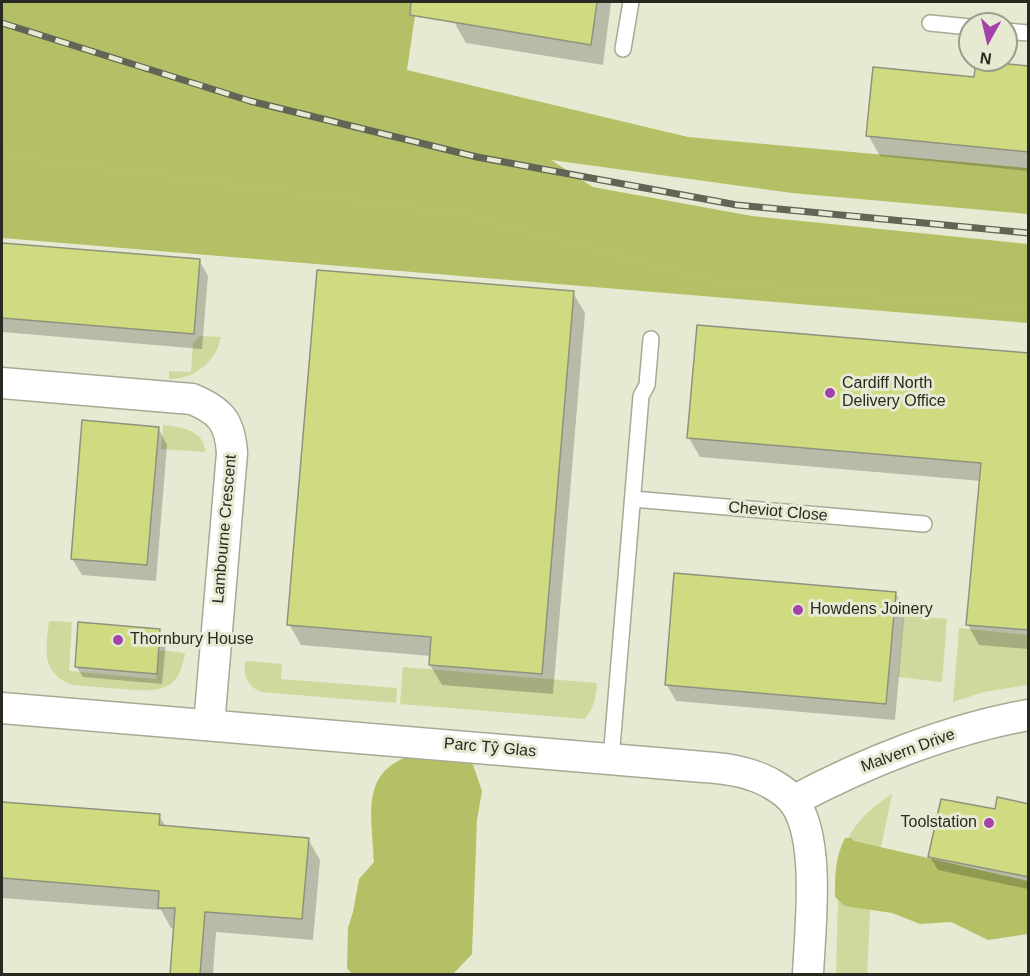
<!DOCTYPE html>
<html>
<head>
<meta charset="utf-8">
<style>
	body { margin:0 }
	#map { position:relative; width:1030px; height:976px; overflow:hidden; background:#e7ead3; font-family:Arial,sans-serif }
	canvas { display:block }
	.frame { position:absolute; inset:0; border:3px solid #282920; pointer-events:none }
	.north { position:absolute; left:958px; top:12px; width:60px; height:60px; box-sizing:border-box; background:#e7ead3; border:2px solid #9b9d8b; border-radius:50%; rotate:188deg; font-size:16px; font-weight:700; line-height:24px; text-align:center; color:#282920 }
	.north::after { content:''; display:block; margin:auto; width:21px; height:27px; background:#a242aa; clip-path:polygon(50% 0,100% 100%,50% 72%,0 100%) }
</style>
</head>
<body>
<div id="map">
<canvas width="1030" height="976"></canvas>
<div class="frame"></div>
<div class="north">N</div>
</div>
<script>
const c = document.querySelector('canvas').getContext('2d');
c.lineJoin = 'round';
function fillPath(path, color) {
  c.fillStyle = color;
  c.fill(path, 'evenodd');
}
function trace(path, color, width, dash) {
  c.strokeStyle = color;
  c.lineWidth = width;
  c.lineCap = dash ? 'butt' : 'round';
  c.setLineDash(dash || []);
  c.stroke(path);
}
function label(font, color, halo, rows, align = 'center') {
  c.font = font + ' Arial,sans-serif';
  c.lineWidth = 6;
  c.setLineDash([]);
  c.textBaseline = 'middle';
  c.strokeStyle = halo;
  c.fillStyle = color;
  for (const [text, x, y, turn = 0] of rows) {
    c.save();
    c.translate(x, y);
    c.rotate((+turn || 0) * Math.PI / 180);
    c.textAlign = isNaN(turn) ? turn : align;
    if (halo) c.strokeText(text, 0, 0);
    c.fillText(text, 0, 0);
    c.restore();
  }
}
fillPath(new Path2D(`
	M200,336L221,337C217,362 192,380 169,379V371L191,372L193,343Z
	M163,425C180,427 205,430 205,452L161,449Z
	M904,615L947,619L942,682L898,677Z
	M49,621L72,622L69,671L156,679L159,650L185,653C179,694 156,692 123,689C106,688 89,686 72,685C40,672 46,649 49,621Z
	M959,628L1028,635V685L984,692L953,702Z
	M246,661L282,664L281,679L397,688L396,703L261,692C248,687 243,676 245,663Z
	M403,667L597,683C596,697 594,708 585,719L400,704Z
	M892,794L879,857L873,856L867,974H836L839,862C847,831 865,811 892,794Z`), '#cfd89d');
fillPath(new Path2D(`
	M2,2H417L407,70L688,137L1028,168V214L792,193L551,160L593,187L752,216L1028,244V323L2,238Z
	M422,752L471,759L482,791L477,820L472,954L453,974H352L347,968L348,928L353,912L359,879L374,862C372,810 358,768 422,752Z
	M845,838H851L854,841L1028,881V934L988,940L951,922L920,924L892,913L845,906L835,897C835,876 835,857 845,838Z`), '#b5c066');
fillPath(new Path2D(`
	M456,2H611L603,65L466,43L454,22Z
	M1028,68V171L880,156L868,135L976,79Z
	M2,244L199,260L208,276L202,349L2,332Z
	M573,293L585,313L553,694L442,685L430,665L431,656L301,645L289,624Z
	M1028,355V649L979,645L968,625L981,481L700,457L689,438Z
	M158,428L167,445L156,581L82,575L72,559Z
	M895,593L905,609L895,720L676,701L667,685Z
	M159,631L166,642L162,684L83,677L76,666Z
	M2,804L159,816L166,827L308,839L320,860L313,940L216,932L213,974H172L175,928H171L161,910L2,898Z
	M1028,805V889L938,870L930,857L996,811Z`), '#0003');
trace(new Path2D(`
	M2,155L458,213L725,284L1028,308`), '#b6c067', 9);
const building = new Path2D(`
	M411,2H597L591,45L410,15Z
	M976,61L1029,66V152L866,136L873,67L974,77Z
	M2,243L200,259L194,334L2,318Z
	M317,270L574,291L542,674L429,665L431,637L287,625Z
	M697,325L1029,353V630L966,625L981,463L687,438Z
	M82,420L159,427L147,565L71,559Z
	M674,573L896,592L886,704L665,685Z
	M78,622L160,629L157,674L75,667Z
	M997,797L1029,804V877L928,857L941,799L995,809Z
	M2,802L160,814L159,825L309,838L302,919L205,912L200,975H170L175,908H158L159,891L2,878Z`);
fillPath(building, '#d0da80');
trace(building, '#8f927d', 1.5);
const lane = new Path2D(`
	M930,23L970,27
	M1006,31L1028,33
	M623,49L631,2
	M633,499L924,524
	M611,759L641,396L647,385L651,339`);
const street = new Path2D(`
	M2,383L192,399C221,411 230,422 232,453L209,725
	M2,708L692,766C712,768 732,768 751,775C765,779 785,790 794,802C821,838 810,929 808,974
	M793,801C864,763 949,729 1028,715`);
trace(lane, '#a6aa94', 18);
trace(street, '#a6aa94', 33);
trace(lane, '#fff', 15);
trace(street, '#fff', 30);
const rail = new Path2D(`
	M2,23L250,101L477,157L737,205L1028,233`);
trace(rail, '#626456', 7);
trace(rail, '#e7ead3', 4.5, [14]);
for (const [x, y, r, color] of [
	[830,393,6,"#a242aa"],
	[798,610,6,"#a242aa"],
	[118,640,6,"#a242aa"],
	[989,823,6,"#a242aa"]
]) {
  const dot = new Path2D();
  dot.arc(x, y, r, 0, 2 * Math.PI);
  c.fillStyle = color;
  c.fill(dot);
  trace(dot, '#e7ead3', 2);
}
label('16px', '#282920', '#e7ead3', [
	["Cardiff North",842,384],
	["Delivery Office",842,402],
	["Howdens Joinery",810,610],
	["Thornbury House",130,640],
	["Toolstation",977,823,"right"]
], 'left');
label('16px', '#282920', '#e7ead3', [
	["Cheviot Close",778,512,5],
	["Lambourne Crescent",225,529,-85],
	["Parc Tŷ Glas",490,748,5],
	["Malvern Drive",908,751,-20]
]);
</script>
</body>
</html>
